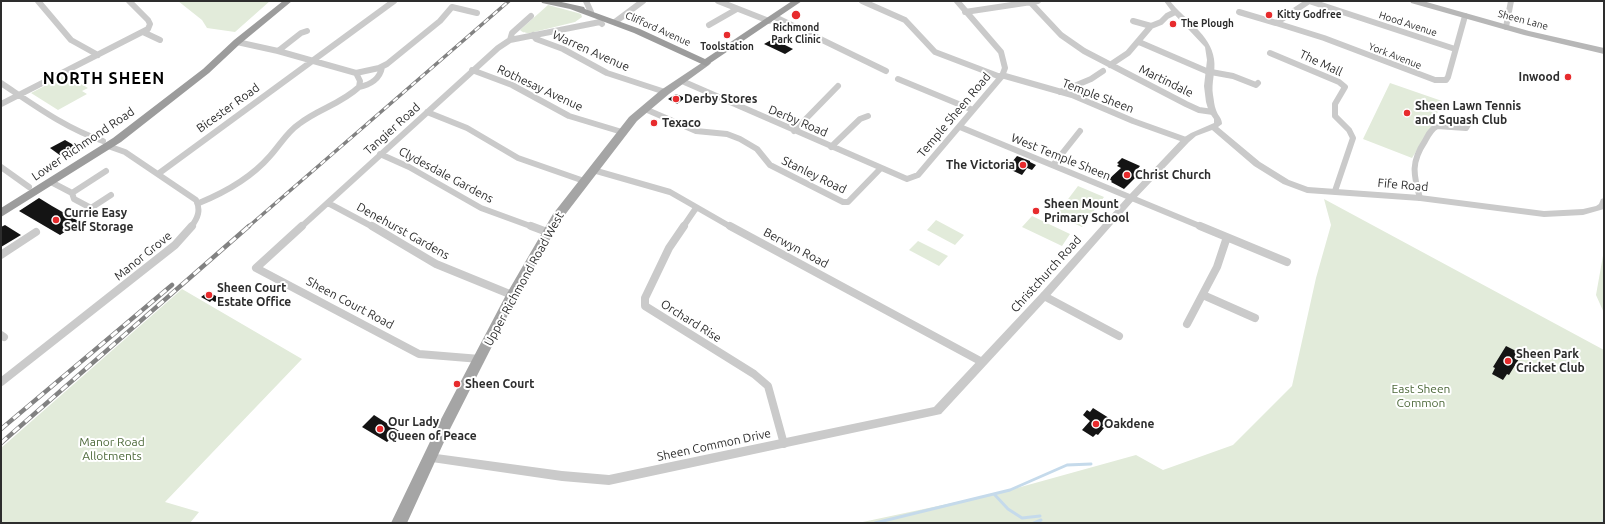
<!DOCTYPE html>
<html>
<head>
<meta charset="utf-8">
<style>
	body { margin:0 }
	#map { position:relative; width:1605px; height:524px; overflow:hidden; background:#fff; font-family:Ubuntu,sans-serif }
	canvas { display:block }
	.frame { position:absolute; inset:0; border:2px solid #2d2d2d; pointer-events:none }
</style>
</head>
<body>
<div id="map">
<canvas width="1605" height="524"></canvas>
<div class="frame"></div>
</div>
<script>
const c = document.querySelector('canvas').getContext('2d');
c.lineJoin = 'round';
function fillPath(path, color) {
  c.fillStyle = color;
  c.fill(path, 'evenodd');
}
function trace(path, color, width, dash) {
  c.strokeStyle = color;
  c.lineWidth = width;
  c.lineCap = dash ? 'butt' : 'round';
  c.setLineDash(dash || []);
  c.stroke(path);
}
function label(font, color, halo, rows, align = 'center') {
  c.font = font + ' Ubuntu,sans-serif';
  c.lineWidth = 4;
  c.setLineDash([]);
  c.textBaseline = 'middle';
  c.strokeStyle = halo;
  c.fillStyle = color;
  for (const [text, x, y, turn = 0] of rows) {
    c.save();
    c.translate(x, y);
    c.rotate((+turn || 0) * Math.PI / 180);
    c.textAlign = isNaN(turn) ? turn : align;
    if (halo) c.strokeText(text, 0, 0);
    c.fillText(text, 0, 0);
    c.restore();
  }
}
fillPath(new Path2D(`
	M178,1H270L235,32L207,28L202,20Z
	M548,5L578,13L581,14L582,17L575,22L530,33C526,33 523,33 520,30Z
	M66,75L88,88L82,91L87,94L58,110L31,93Z
	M1390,83L1442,101L1433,124L1412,158L1363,139Z
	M1078,186L1104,197L1082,227L1056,215Z
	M1324,199L1604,350V523H858L999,493L1136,455L1163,470L1233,445L1292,386L1316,278L1331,225Z
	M1032,216L1070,234L1062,246L1022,227Z
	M936,220L964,235L955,245L927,230Z
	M918,241L948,256L939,266L909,250Z
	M1604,250V313L1596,295Z
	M182,289L302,359L165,502L199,512L190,523H1V448Z`), '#e2ebda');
trace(new Path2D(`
	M994,494L1008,509L1022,518L1040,516
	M1604,520V523
	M875,523L1010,490L1067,465L1091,464
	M1034,523L1041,520`), '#c5daeb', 3);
fillPath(new Path2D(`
	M773,39L793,49L785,54L764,44Z
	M676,94L685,98L677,104L668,99Z
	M65,140L77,147L61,156L50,148Z
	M1017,156L1030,161V162L1036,165L1032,170L1027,168L1022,175L1007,168Z
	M1122,158L1140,166L1136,171L1140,173L1124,189L1111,182L1112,181L1109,179L1121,168L1117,166L1119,164L1117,163Z
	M39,198L52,206L80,222L60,235L19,211Z
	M5,225L21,235L1,247V227Z
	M208,292L220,298L215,302L212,300L210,302L201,297Z
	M1506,346L1522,354L1509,375L1507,374L1503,380L1492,374L1495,368L1493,367Z
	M1093,408L1109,418L1102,427L1104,428L1098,435L1096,434L1093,437L1082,430L1090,421L1083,415L1087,410L1090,412Z
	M374,415L399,431L387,442L362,427Z`), '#141414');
trace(new Path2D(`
	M38,1L71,40L98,55
	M586,1L591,12
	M718,1L769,21
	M862,1L905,20L935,52L998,76H1005L1072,95L1133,121L1186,140
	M1309,1L1276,23L1324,38L1435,80H1446L1448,77L1465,16
	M1309,1L1455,49
	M1030,2L1061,35L1084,51L1186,104L1199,110L1213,112
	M965,12L1038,1
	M1239,12L1276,23
	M775,17L886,71
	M1133,21L1151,26
	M615,22L643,1
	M709,25L737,9
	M1506,27L1511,1
	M143,32L160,40
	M533,35L536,39L563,49L607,73L665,92
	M510,40L512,33L531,16
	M237,42L278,51L356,73
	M1139,42L1211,73
	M278,51L301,33L307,31
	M1270,53L1339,82L1345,87L1335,104V116L1349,130L1353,138L1335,191
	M1110,65L1128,53L1151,26L1161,22L1167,16L1175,12
	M382,67C380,79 370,85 359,87L360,81L356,73L379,68L387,64L440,21L452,7L477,13
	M472,70L512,85L569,116L622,132
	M1211,72L1233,76L1256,85L1258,83
	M898,79L973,110
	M682,81L907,179L918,175L1002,76L1005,68L1001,52L957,1
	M1,83C34,105 65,128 103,141
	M1060,92L1091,79L1103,71
	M1,104L148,29L150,24L148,20L129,1
	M645,109L696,131L727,134L740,139L757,149L770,165L843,202H848L881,168
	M427,112L467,128L518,158L584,181
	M960,127L1202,227
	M794,131L838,86
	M108,146L125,152L196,200C201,210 198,218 191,227
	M831,147L860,119L868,116
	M380,154L409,167L481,208L533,227
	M1053,165L1080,131
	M1,167L29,187
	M593,170L670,192L731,227
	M158,174L394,1
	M51,182L72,193L74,199L91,208L111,195
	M72,193L106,171
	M1420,198C1413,174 1411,162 1425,141C1428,135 1431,129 1437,126L1466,128L1470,121
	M199,203C226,192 251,178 270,156C280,145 287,132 299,124C318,109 341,104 359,87
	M328,203L373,227
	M301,227L498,48L510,40L600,22L602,24
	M683,227L696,208`), '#cacaca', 6);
trace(new Path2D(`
	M302,226L256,268L419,354L480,359
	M372,226L436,264L512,295
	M531,226L547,232
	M684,226L669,248L645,298V306L754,374L768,386L784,444
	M730,226L982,362
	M1200,226L1287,262
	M1,255L36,232
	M1203,295L1255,318
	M1044,296L1119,336
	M1187,324L1217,267L1227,237
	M1,335L4,337
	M1,382L175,245L192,226`), '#cacaca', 8);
fillPath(new Path2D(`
	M1164,1H1170C1184,19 1211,35 1214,59C1216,71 1211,83 1213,95C1214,100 1214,105 1216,110C1218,116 1222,118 1222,124L1218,127L1260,162L1289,180L1308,187L1420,195L1544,211L1583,209L1596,206L1599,204L1601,199L1604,198V209L1583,215L1544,217L1420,201L1307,193L1283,184L1254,166L1212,130L1196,136L1189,142L1134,200L1047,299L941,414L609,485L562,481L425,461L424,458L425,455L429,453L562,471L609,475L934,407L1041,293L1128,196L1183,138L1191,133L1214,123V119L1209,112L1206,102L1204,86L1207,60L1205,47L1173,13Z`), '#cacaca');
fillPath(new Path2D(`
	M1410,1H1423L1529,31L1604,48V54L1524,35L1411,3Z`), '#b7b7b7');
fillPath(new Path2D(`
	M706,60L709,61L711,63L709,65L669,94L637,121L561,220L517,297L449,431L407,523H391L439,423L506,295L553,214L629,117L661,90Z`), '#a5a5a5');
fillPath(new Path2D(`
	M283,1H292L240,44L209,73L121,142L1,217V208L113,138L203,69L234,40Z
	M541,1H557L584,7L585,9L640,29L705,59L792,1H802L706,66L634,33L570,9L542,3Z`), '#9c9c9c');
const railFar1 = new Path2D(`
	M248,227L509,1`);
const rail = new Path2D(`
	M1,429L172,285
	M1,443L249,226`);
trace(railFar1, '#828282', 3.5);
trace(rail, '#828282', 4.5);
trace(railFar1, '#fff', 2, [6]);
trace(rail, '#fff', 3, [8]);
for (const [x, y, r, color] of [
	[796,15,5,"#e72b2d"],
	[1269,15,4,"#e72b2d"],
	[1173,24,4,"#e72b2d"],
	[727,35,4,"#e72b2d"],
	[1568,77,4,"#e72b2d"],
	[676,99,4,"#e72b2d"],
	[1407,113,4,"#e72b2d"],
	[654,123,4,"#e72b2d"],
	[1023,165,4,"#e72b2d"],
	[1127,175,4,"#e72b2d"],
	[1036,211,4,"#e72b2d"],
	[56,220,4,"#e72b2d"],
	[209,295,4,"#e72b2d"],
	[1508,361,4,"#e72b2d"],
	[457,384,4,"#e72b2d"],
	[1096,424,4,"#e72b2d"],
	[380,429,4,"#e72b2d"]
]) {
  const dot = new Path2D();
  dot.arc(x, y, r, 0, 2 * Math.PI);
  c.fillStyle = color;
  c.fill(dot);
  trace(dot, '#fff', 1.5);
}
label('bold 10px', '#2d2d2d', '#fff', [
	["Kitty Godfree",1277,15],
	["The Plough",1181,24],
	["Richmond",796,28,"center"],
	["Park Clinic",796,40,"center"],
	["Toolstation",727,47,"center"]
], 'left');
label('10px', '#2d2d2d', '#fff', [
	["Sheen Lane",1523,20,15],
	["Hood Avenue",1408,24,18],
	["Clifford Avenue",658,29,24],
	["York Avenue",1395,56,21]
]);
label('12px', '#2d2d2d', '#fff', [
	["Warren Avenue",591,51,24],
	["The Mall",1321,63,25],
	["Martindale",1166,81,26],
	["Rothesay Avenue",540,88,25],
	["Temple Sheen",1098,96,21],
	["Bicester Road",228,108,-36],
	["Temple Sheen Road",954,115,-50],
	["Derby Road",798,121,23],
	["Tangier Road",392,129,-42],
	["Lower Richmond Road",83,144,-34],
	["West Temple Sheen",1061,157,22],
	["Clydesdale Gardens",446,175,28],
	["Stanley Road",814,175,26],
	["Fife Road",1403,185,5],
	["Denehurst Gardens",403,231,29],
	["Berwyn Road",796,248,28],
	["Manor Grove",143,256,-39],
	["Christchurch Road",1046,274,-48],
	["Upper Richmond Road West",524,279,-61],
	["Sheen Court Road",350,303,28],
	["Orchard Rise",691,321,32],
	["Sheen Common Drive",714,445,-12]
]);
label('bold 12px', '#2d2d2d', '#fff', [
	["Inwood",1560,77,"right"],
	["Derby Stores",684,99],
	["Sheen Lawn Tennis",1415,106],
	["and Squash Club",1415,120],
	["Texaco",662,123],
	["The Victoria",1015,165,"right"],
	["Christ Church",1135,175],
	["Sheen Mount",1044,204],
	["Primary School",1044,218],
	["Currie Easy",64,213],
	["Self Storage",64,227],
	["Sheen Court",217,288],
	["Estate Office",217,302],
	["Sheen Park",1516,354],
	["Cricket Club",1516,368],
	["Sheen Court",465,384],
	["Our Lady",388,422],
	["Queen of Peace",388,436],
	["Oakdene",1104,424]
], 'left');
label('12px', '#4d693a', '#fff', [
	["East Sheen",1421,389],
	["Common",1421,403],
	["Manor Road",112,442],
	["Allotments",112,456]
]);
c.letterSpacing = '1px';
label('bold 16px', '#000', '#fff', [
	["NORTH SHEEN",104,79]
]);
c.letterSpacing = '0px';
</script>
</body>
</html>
